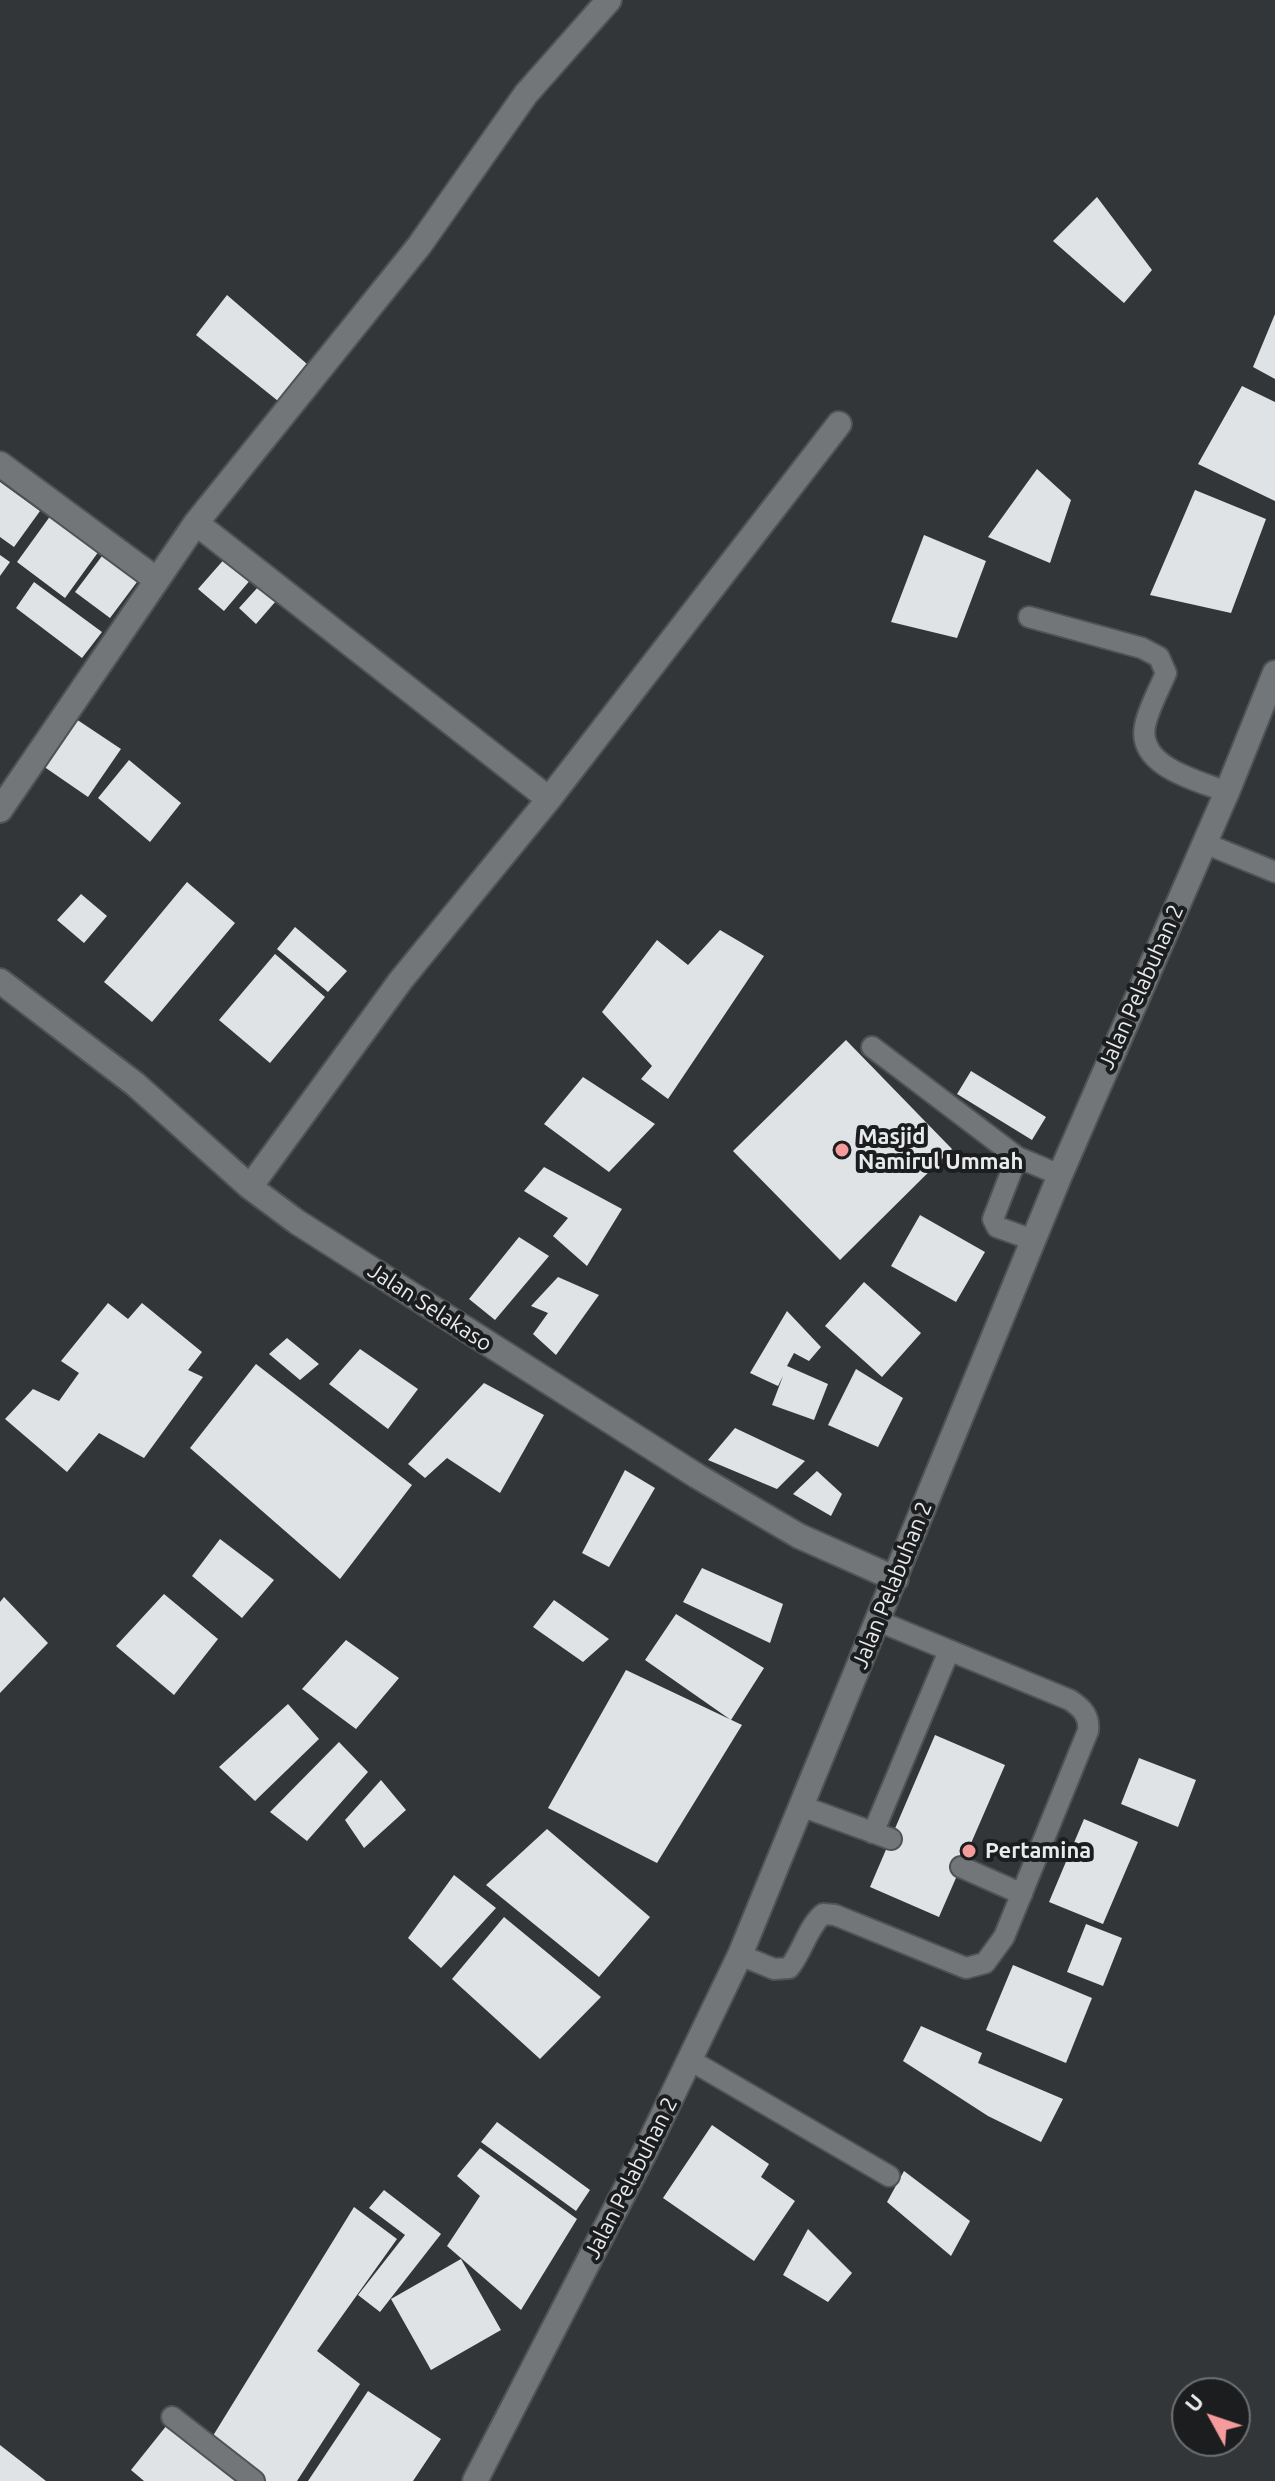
<!DOCTYPE html>
<html>
<head>
<meta charset="utf-8">
<style>
	body { margin:0 }
	#map { position:relative; width:1275px; height:2481px; overflow:hidden; background:#333638; font-family:Ubuntu,sans-serif }
	canvas { display:block }
	.north { position:absolute; left:1171px; top:2377px; width:80px; height:80px; box-sizing:border-box; background:#1c1d1e; border:2px solid #6e6f70; border-radius:50%; rotate:310deg; font-size:22px; font-weight:700; line-height:32px; text-align:center; color:#e8ebec }
	.north::after { content:''; display:block; margin:auto; width:28px; height:36px; background:#f59b9c; clip-path:polygon(50% 0,100% 100%,50% 72%,0 100%) }
</style>
</head>
<body>
<div id="map">
<canvas width="1275" height="2481"></canvas>
<div class="north">U</div>
</div>
<script>
const c = document.querySelector('canvas').getContext('2d');
c.lineJoin = 'round';
function fillPath(path, color) {
  c.fillStyle = color;
  c.fill(path, 'evenodd');
}
function trace(path, color, width, dash) {
  c.strokeStyle = color;
  c.lineWidth = width;
  c.lineCap = dash ? 'butt' : 'round';
  c.setLineDash(dash || []);
  c.stroke(path);
}
function label(font, color, halo, rows, align = 'center') {
  c.font = font + ' Ubuntu,sans-serif';
  c.lineWidth = 8;
  c.setLineDash([]);
  c.textBaseline = 'middle';
  c.strokeStyle = halo;
  c.fillStyle = color;
  for (const [text, x, y, turn = 0] of rows) {
    c.save();
    c.translate(x, y);
    c.rotate((+turn || 0) * Math.PI / 180);
    c.textAlign = isNaN(turn) ? turn : align;
    if (halo) c.strokeText(text, 0, 0);
    c.fillText(text, 0, 0);
    c.restore();
  }
}
fillPath(new Path2D(`
	M1097,197L1152,270L1124,303L1053,241Z
	M227,295L314,370L283,405L196,335Z
	M1275,314V379L1253,367Z
	M1242,386L1275,402V501L1198,464Z
	M1037,469L1071,500L1050,563L988,537Z
	M0,482L40,511L14,547L0,537Z
	M1195,490L1266,519L1231,613L1150,595Z
	M51,515L99,551L65,598L17,562Z
	M924,535L986,561L957,638L891,622Z
	M105,552L140,578L110,618L75,592Z
	M0,555L10,562L0,576Z
	M227,556L252,578L224,611L198,589Z
	M34,582L102,632L82,658L16,608Z
	M259,586L276,601L256,624L239,608Z
	M76,719L121,749L88,797L43,766Z
	M129,760L181,803L150,842L98,798Z
	M187,882L235,923L152,1022L104,982Z
	M81,894L107,916L84,943L57,920Z
	M295,927L347,971L328,992L277,949Z
	M720,930L764,956L668,1099L641,1079L652,1066L602,1012L657,940L688,965Z
	M275,954L325,997L270,1063L219,1020Z
	M846,1040L952,1149L840,1260L733,1151Z
	M971,1071L1046,1117L1032,1140L957,1094Z
	M583,1077L655,1124L609,1172L544,1124Z
	M544,1167L622,1209L587,1266L553,1236L568,1218L524,1191Z
	M920,1215L985,1252L956,1302L891,1266Z
	M519,1237L549,1256L495,1320L469,1299Z
	M558,1277L599,1295L556,1355L533,1334L548,1313L531,1306Z
	M864,1282L921,1333L882,1377L825,1326Z
	M108,1303L128,1319L142,1303L202,1352L188,1370L203,1377L144,1458L99,1433L67,1472L5,1419L33,1389L59,1401L79,1373L61,1361Z
	M787,1311L821,1347L809,1361L794,1353L787,1366L828,1384L814,1420L772,1405L783,1376L778,1386L750,1373Z
	M287,1338L319,1364L300,1380L269,1354Z
	M360,1349L418,1389L388,1429L329,1384Z
	M256,1364L412,1485L340,1579L190,1448Z
	M856,1369L903,1398L878,1447L828,1425Z
	M484,1383L544,1415L500,1493L447,1458L425,1478L408,1464Z
	M735,1428L805,1461L777,1489L708,1460Z
	M625,1470L655,1488L609,1567L582,1553Z
	M817,1471L842,1494L831,1516L793,1494Z
	M220,1539L274,1580L242,1618L192,1576Z
	M702,1568L783,1604L770,1643L683,1602Z
	M164,1594L218,1639L174,1695L116,1646Z
	M4,1597L48,1643L0,1693V1602Z
	M554,1600L609,1639L583,1662L533,1627Z
	M676,1614L764,1668L731,1720L645,1660Z
	M346,1640L399,1678L356,1729L302,1689Z
	M626,1670L742,1725L657,1863L548,1808Z
	M288,1704L319,1739L255,1801L219,1767Z
	M935,1735L1005,1765L939,1917L870,1887Z
	M339,1742L368,1772L307,1841L270,1812Z
	M1139,1758L1196,1780L1178,1827L1121,1804Z
	M381,1780L406,1810L364,1848L345,1820Z
	M1084,1819L1138,1842L1103,1924L1049,1902Z
	M547,1829L650,1917L599,1977L486,1885Z
	M454,1875L496,1908L441,1968L408,1938Z
	M504,1917L601,1997L540,2059L452,1979Z
	M1086,1924L1122,1938L1103,1986L1067,1972Z
	M1013,1965L1092,1998L1066,2063L986,2030Z
	M921,2026L982,2053L978,2063L1063,2099L1041,2142L988,2116L903,2061Z
	M497,2122L590,2190L576,2211L481,2142Z
	M712,2125L769,2164L761,2177L795,2201L754,2261L663,2198Z
	M480,2148L577,2219L521,2310L447,2246L480,2196L457,2176Z
	M904,2171L970,2221L951,2256L887,2202Z
	M384,2190L441,2234L380,2312L358,2295L405,2235L369,2208Z
	M354,2207L397,2239L317,2351L360,2384L297,2481H266L211,2439Z
	M808,2229L852,2273L828,2302L783,2275Z
	M461,2259L501,2330L431,2370L391,2299Z
	M368,2391L441,2439L413,2481H308Z
	M167,2425L236,2481H144L131,2470Z
	M0,2445L46,2481H0Z`), '#dfe3e6');
const service = new Path2D(`
	M1029,617L1142,648L1159,657L1166,673C1159,690 1148,709 1145,726C1137,767 1199,781 1227,792
	M1204,843L1275,872
	M872,1047L1017,1157L1060,1175
	M1017,1157L993,1219L997,1227L1033,1240
	M801,1806L891,1839
	M873,1833L949,1651
	M961,1867L1022,1894
	M740,1955L774,1969L789,1968C803,1951 807,1928 823,1914L835,1915L966,1968L985,1963L1004,1937L1088,1731C1090,1716 1082,1708 1070,1700L878,1621
	M690,2060L889,2176
	M172,2417L254,2481`);
const minor = new Path2D(`
	M0,464L157,580
	M196,523L549,799
	M0,810L196,523L419,246L526,94L609,0
	M0,981L135,1084L250,1187L297,1222L697,1476L799,1536L896,1579
	M250,1187L401,980L549,799L839,424`);
const secondary = new Path2D(`
	M475,2481L646,2150L740,1955L1060,1175L1227,792L1275,673`);
trace(service, '#505355', 24);
trace(minor, '#505355', 28);
trace(secondary, '#505355', 28);
trace(service, '#727678', 20);
trace(minor, '#727678', 24);
trace(secondary, '#727678', 24);
for (const [x, y, r, color] of [
	[842,1150,8,"#f59b9c"],
	[969,1851,8,"#f59b9c"]
]) {
  const dot = new Path2D();
  dot.arc(x, y, r, 0, 2 * Math.PI);
  c.fillStyle = color;
  c.fill(dot);
  trace(dot, '#1c1d1e', 3);
}
label('22px', '#e8ebec', '#1c1d1e', [
	["Jalan Pelabuhan 2",1141,987,-66],
	["Jalan Selakaso",430,1307,33],
	["Jalan Pelabuhan 2",892,1585,-68],
	["Jalan Pelabuhan 2",631,2178,-63]
]);
label('bold 22px', '#e8ebec', '#1c1d1e', [
	["Masjid",858,1137],
	["Namirul Ummah",858,1162],
	["Pertamina",985,1851]
], 'left');
</script>
</body>
</html>
